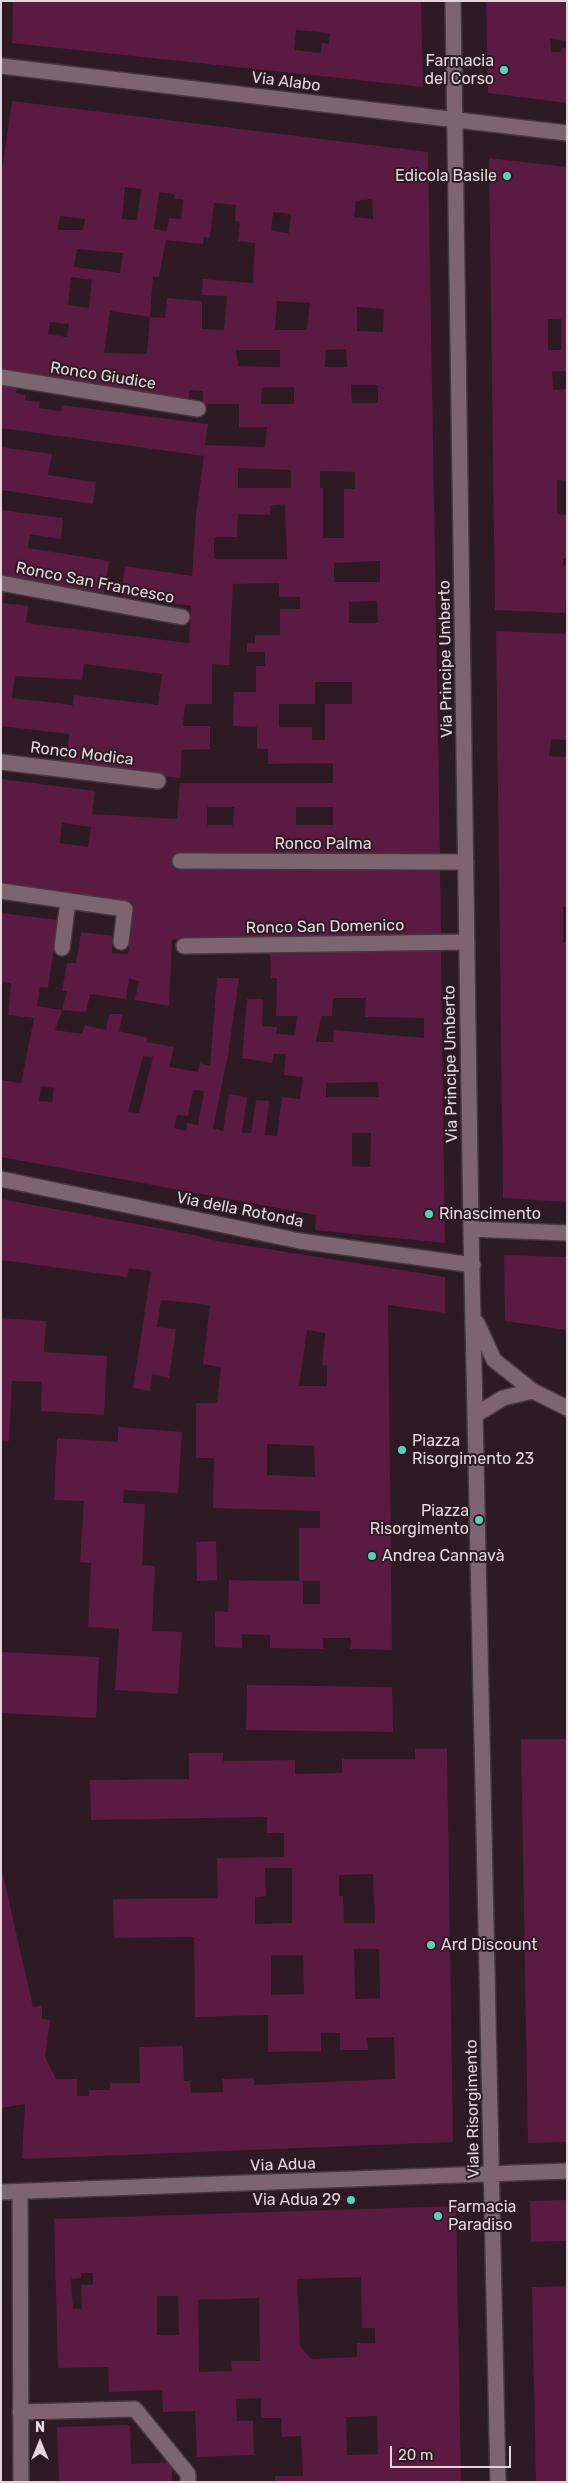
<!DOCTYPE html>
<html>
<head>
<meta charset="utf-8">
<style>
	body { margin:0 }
	#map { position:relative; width:568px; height:2483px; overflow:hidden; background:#2d1a24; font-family:Rubik,sans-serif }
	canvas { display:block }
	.frame { position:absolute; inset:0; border:2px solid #e2d5db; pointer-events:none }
	.north { position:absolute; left:15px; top:2418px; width:50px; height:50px; -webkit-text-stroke:4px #2d1a24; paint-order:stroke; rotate:0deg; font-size:14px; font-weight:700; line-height:20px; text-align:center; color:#e2d5db }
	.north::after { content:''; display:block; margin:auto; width:18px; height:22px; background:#e2d5db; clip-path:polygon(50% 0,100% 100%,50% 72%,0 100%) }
	.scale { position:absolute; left:390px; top:2446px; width:121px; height:22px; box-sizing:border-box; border:2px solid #e2d5db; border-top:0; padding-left:6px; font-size:15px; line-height:18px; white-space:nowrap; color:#e2d5db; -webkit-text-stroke:4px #2d1a24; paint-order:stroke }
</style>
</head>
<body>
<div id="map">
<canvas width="568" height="2483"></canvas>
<div class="frame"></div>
<div class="north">N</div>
<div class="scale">20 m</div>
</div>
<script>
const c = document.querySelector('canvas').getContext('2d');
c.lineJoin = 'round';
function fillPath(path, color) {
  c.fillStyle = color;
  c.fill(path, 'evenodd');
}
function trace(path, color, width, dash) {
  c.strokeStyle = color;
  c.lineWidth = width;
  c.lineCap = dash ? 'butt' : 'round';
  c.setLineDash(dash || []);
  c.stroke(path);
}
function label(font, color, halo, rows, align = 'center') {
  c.font = font + ' Rubik,sans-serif';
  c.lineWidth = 4;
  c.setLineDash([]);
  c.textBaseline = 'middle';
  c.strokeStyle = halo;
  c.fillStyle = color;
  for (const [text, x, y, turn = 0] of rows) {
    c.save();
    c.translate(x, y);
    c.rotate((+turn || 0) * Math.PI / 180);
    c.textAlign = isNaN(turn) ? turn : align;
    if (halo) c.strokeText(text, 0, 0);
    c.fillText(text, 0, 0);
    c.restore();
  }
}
fillPath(new Path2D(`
	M13,1H421L423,87L12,43ZM296,30L330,33L329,44L322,43L321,53L294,50Z
	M486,1H567V41L550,39L551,52H560L561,48H567V103L488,93Z
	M12,101L428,152L440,855L175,854V868L440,871L441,935L172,940L169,1006L135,1000L139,981L129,979L126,999L90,994L86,1012L62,1010L67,991H62L67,963H76L81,932L113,936L112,953L128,954L133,904L1,886V779L95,791L92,814L177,819L180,783H333V763L268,764V749H257V727L233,726L234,692H256V666H265V652H247V643H255V635H280V609H300V597H279V583L233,584L229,665L212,664V704H185L183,726H210V749L182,750L180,778L66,766L69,734L1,726V590H5L3,603L28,606L26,623L189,643L191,606L121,596L125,566L192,576L196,514L204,456L1,428V384L17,386L16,393L26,395L25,400L40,402L39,408L61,411L62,405L208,424L205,445L265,447L267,427H239V404H203V391L189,390V399L162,396L1,371V178ZM125,187L141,189L137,220L122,219ZM159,192L175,194L174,199H183L181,219L169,218L167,231L154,229ZM372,199L373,219L354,217L356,201ZM214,203L236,205L235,221L240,222L238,241L255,243L253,283L203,279L202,295L227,296L224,330L202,329V301L167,298L165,318L150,317L147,354L104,353L110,311L150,317L153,276L159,277L166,240L203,244L204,237L210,238ZM273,212L291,214L289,233L271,231ZM60,216L85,219L83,230H58ZM77,249L123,253L120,273L74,267ZM71,277L92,280L89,308L68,305ZM277,301L310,303L307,330H275ZM357,307L384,309L383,332L357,331ZM50,322L69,324L67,337L48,334ZM346,349L347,367H325L326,350ZM236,350H280V367L238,366ZM351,385H378V403H352ZM294,387V404H261L262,388ZM238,468L291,470V488H238ZM320,471L355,472V489H344V538H323V488H320ZM285,504L287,559H214V537H237L238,514L270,515V506ZM380,561V582H334V563ZM377,601L378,623H349V602ZM84,664L162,674L158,705L74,695L73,705L12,698L15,676L82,680ZM315,682H352V704H325V740H312V727H279V704H315ZM207,807H234L233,825H207ZM296,807H333V825H296ZM62,823L91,827L88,847L60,843Z
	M489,158L567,167V371H552L553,390L567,389V481L557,480V514L567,515V558H563V565L567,566L565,613L495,610ZM548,319H561V350H548Z
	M1,447L52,454L48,475L96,482L93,504L1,490Z
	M1,510L63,518L61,539L30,534L28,548L109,561L104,593L1,578Z
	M496,631L567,634V740L551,739L549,756L567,757V907H563V942H567V1202L503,1198Z
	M1,913L58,920L48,988L40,987L37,1006L62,1010L55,1030L82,1034L85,1025L106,1030L109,1014H123L119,1031L148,1038L147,1042L174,1047L169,1067L198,1072L200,1063L210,1066L217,978H239L228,1055L213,1128L223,1131L229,1094L247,1097L242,1133H251L256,1100L269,1101L265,1135L277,1136L282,1097L300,1099L303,1077L284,1075L286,1054H274L272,1063L242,1058L247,999H263L262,1026L277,1027L276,1034L295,1035L297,1016H276L277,978H271L270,952L441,950L445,1243L315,1230L316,1215L1,1157V1080L21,1083L34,1018L8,1015L11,983L1,982ZM333,998H366L365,1017L424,1018V1038L334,1030L333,1042H316L321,1016H332ZM143,1056L153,1057L139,1113L128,1112ZM378,1082L379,1097H326V1083ZM41,1086L54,1088L52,1102L39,1101ZM193,1090L204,1091L198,1125L187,1123L186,1131L174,1128L177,1115L188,1116ZM352,1133H371L370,1167L352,1166Z
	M1,1199L190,1234L217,1241L445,1277V1313L388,1305L392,1650L350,1649L351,1638H323V1649L270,1648V1635L242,1634V1648L215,1647V1611L228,1612L229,1580L299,1581V1528H320V1511L213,1508L214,1458H196V1403H217L221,1367L203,1364L210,1305L161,1300L157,1327L176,1329L169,1378L152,1374L150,1391L133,1388L151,1271L129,1268L127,1277L1,1260ZM307,1330L325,1333L322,1365L327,1366V1386H299ZM267,1444L314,1446L315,1477L267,1475ZM303,1581H320V1604H303Z
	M504,1255L567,1257V1330L505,1321Z
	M1,1318L46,1321L44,1352L107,1356L104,1415L41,1411L42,1382L12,1381L9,1441L1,1440Z
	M118,1427L182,1432L178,1493L124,1490L123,1503L145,1504L142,1565L155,1566L152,1631L182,1632L178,1694L115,1690L119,1629L88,1627L91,1563L80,1562L84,1501L54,1500L57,1438L118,1442Z
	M216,1541L217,1580L197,1581L196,1542Z
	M1,1652L99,1657L96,1718L1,1713Z
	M247,1685L392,1687L393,1732L246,1730Z
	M521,1739H567V2142L528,2143Z
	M415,1749H447L453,2142L22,2159L25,2104L1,2108V1866L33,2007L42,2005V2019L50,2020L45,2057L56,2079H77V2096H89V2090H110V2083H140L139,2047L183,2046L184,2081H190L191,2093L223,2092L222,2079L254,2078V2085L395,2079L394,2037L367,2038L368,2050H340V2033H321V2051L268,2052V2015L195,2017L194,1937L114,1938L113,1899L218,1898L217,1858L284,1857V1833H267V1817L91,1820L90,1780L189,1779V1753H223V1761L295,1760V1774L342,1773V1759H415ZM265,1868H292V1923L255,1924V1897L266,1896ZM373,1874L375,1923H344L343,1896H339V1875ZM354,1949H379L380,1998L355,1999ZM271,1955H303L304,1994L271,1995Z
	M567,2200V2241L531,2242L530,2201Z
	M456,2206L461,2482H275V2476H303L301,2436L282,2437L281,2418H261V2398L236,2399L237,2421H253L254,2455L197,2457L195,2411L163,2412L162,2390L109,2392L108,2367L58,2368L54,2219ZM81,2273H93V2285H81L82,2309H73L71,2279L81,2278ZM361,2277L362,2328H375V2343H357V2357L311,2359L300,2346L297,2279ZM157,2296H178L179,2335H157ZM259,2298L260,2361H231L232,2371L199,2372L198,2300ZM377,2416L378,2454L347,2455L346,2417Z
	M567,2286V2482H536L532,2287Z
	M130,2425L131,2464L172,2462V2482H59L57,2427Z`), '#5a1a41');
const minor = new Path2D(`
	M453,1L471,1229L498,2482
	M1,66L567,133
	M1,377L198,409
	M1,583L182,617
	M1,762L158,781
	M180,861L466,862
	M1,891L125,909L121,942
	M184,946L467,942
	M62,948L68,901
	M1,1179L300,1241L473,1265
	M471,1229L567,1233
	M477,1323L494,1360L533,1391L567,1408
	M477,1414L503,1398L533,1391
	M1,2192L567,2171
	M20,2193L21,2482
	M20,2412L135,2409L188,2474V2482`);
trace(minor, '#45373e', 18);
trace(minor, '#7c6571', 15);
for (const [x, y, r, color] of [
	[504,70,5,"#5dceb9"],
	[507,176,5,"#5dceb9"],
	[429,1214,5,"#5dceb9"],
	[402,1450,5,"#5dceb9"],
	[479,1520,5,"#5dceb9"],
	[372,1556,5,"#5dceb9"],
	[431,1945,5,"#5dceb9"],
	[351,2200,5,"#5dceb9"],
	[438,2216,5,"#5dceb9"]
]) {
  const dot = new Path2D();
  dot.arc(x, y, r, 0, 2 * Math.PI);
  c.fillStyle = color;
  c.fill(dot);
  trace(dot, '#2d1a24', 2);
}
label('16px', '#e2d5db', '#2d1a24', [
	["Farmacia",494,61,"right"],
	["del Corso",494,79,"right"],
	["Edicola Basile",497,176,"right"],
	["Rinascimento",439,1214],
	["Piazza",412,1441],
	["Risorgimento 23",412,1459],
	["Piazza",469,1511,"right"],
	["Risorgimento",469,1529,"right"],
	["Andrea Cannavà",382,1556],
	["Ard Discount",441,1945],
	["Via Adua 29",341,2200,"right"],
	["Farmacia",448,2207],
	["Paradiso",448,2225]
], 'left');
label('16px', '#e2d5db', '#2d1a24', [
	["Via Alabo",286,82,7],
	["Ronco Giudice",103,376,9],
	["Ronco San Francesco",95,583,11],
	["Via Principe Umberto",446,659,-91],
	["Ronco Modica",82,754,7],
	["Ronco Palma",323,844],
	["Ronco San Domenico",325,927,-1],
	["Via Principe Umberto",451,1064,-91],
	["Via della Rotonda",240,1210,11],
	["Viale Risorgimento",473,2109,-91],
	["Via Adua",283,2165,-2]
]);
</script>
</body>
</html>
